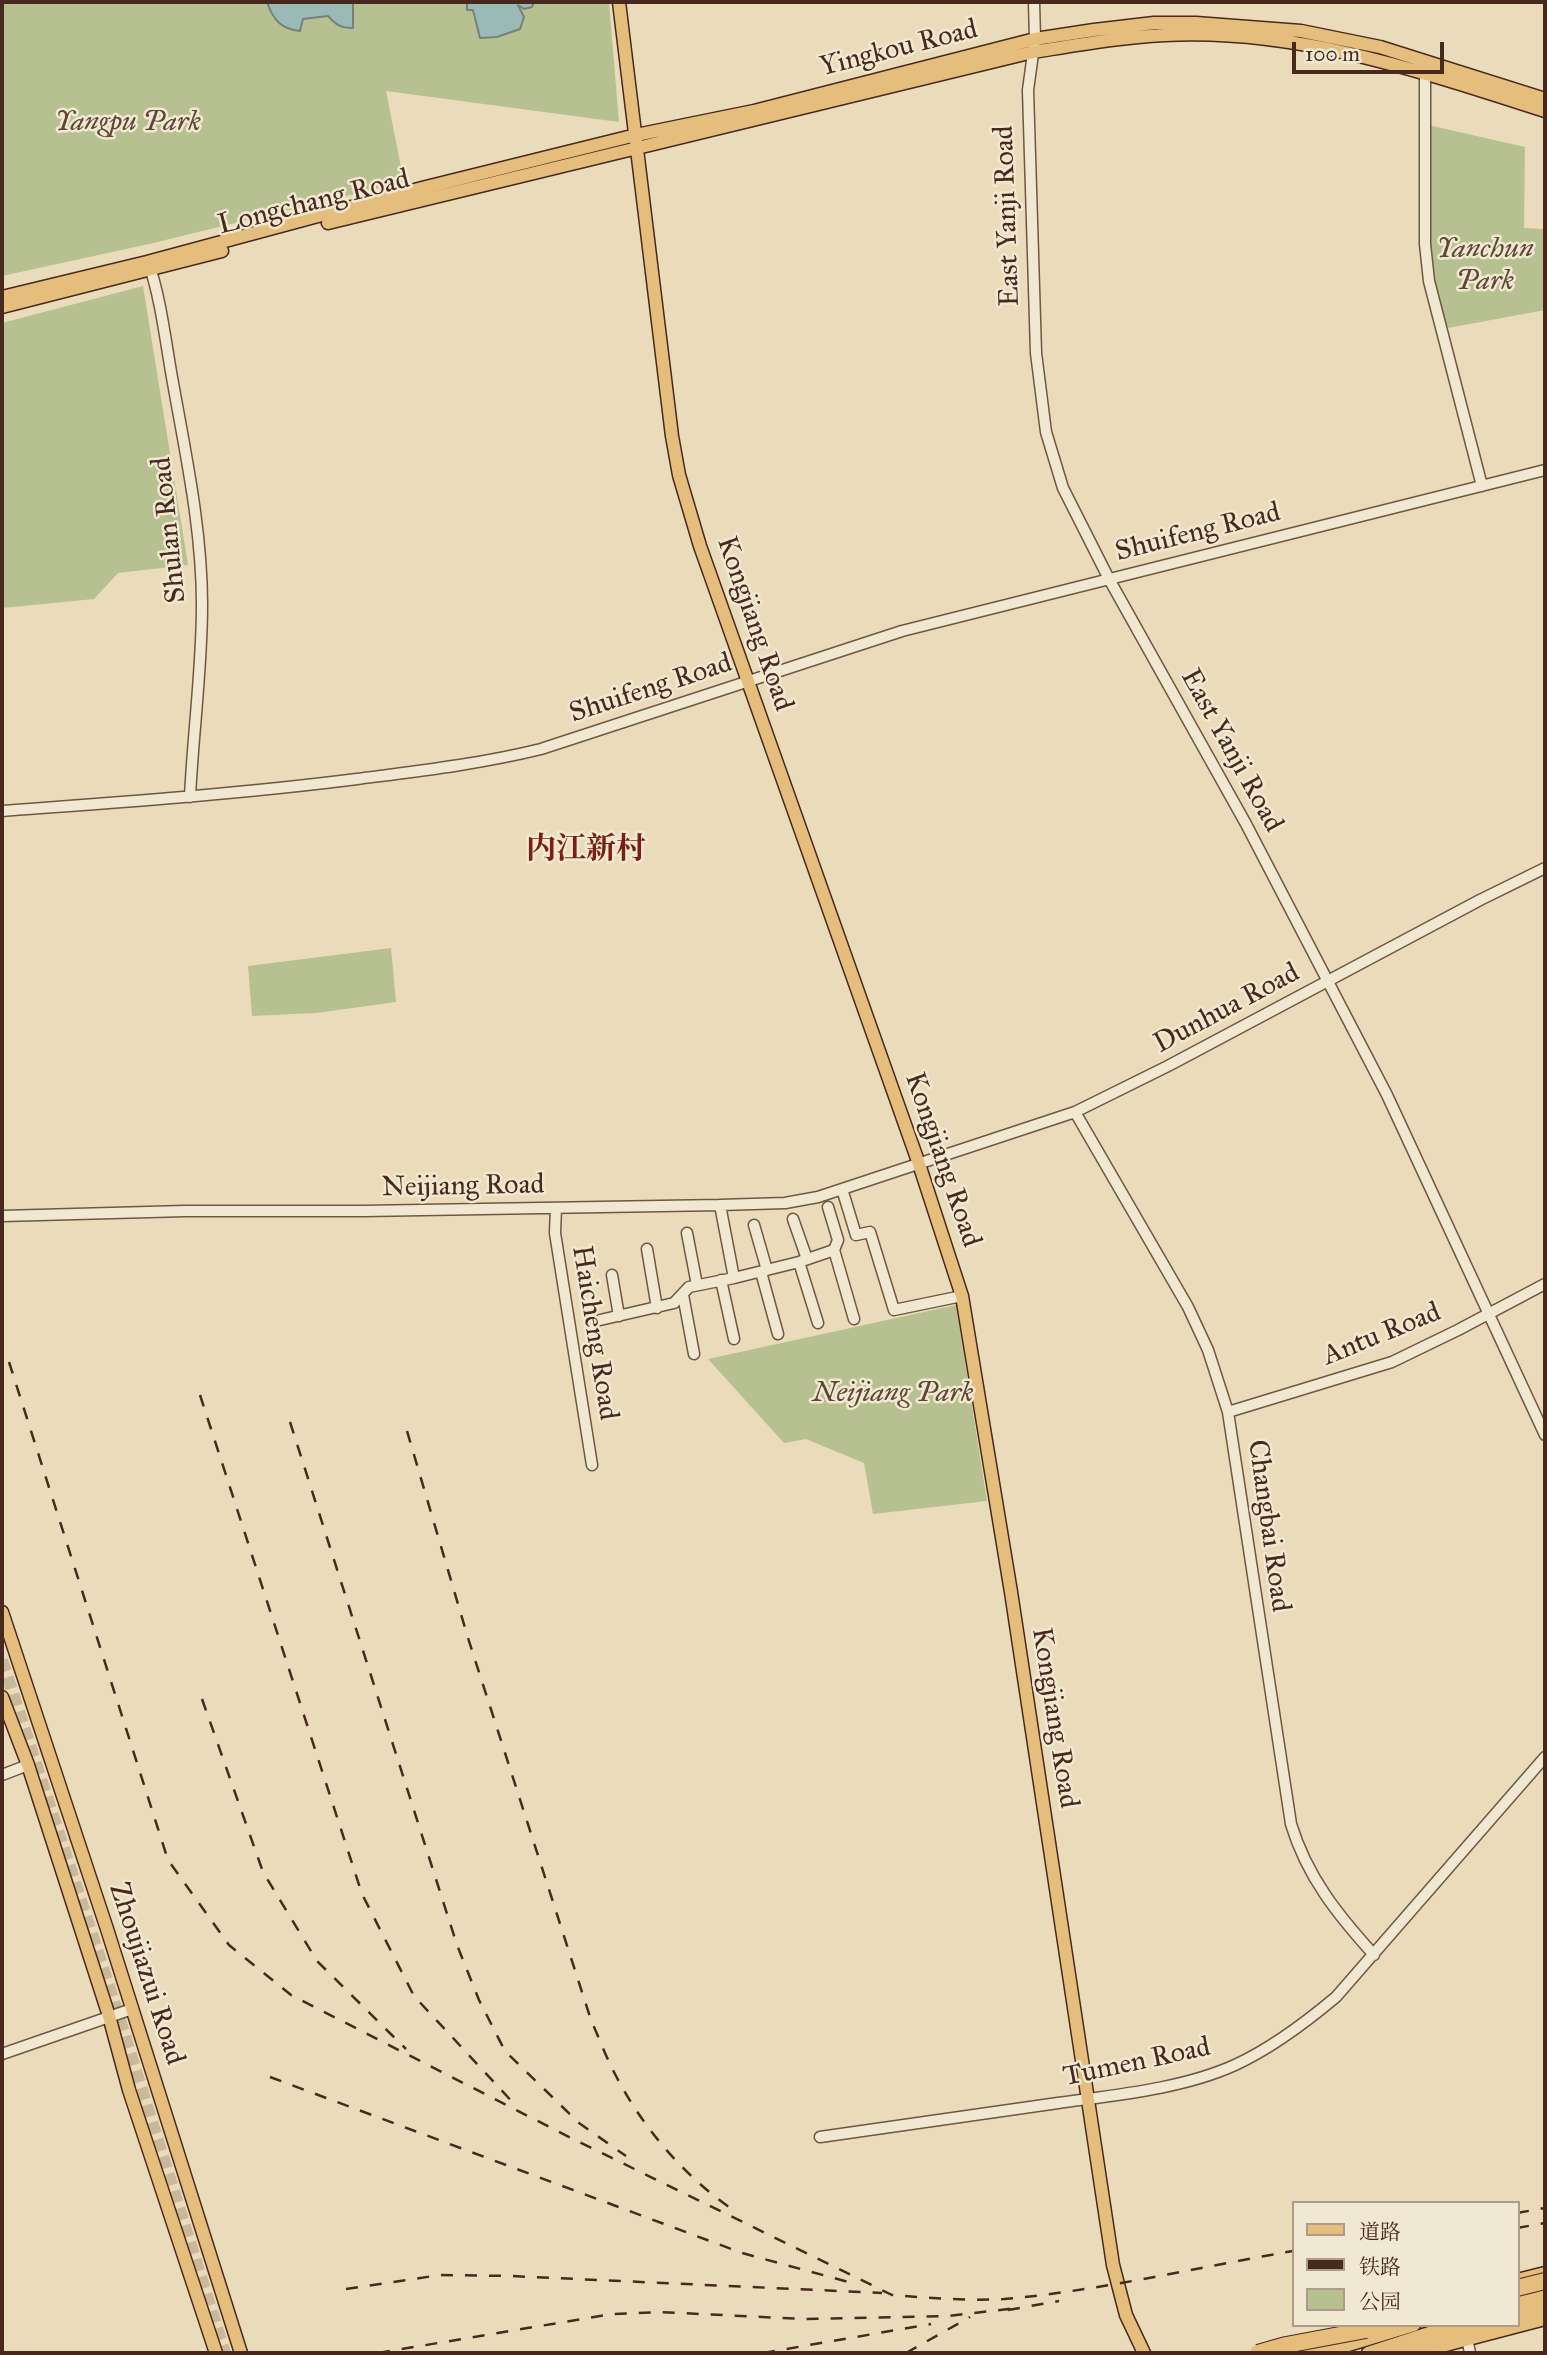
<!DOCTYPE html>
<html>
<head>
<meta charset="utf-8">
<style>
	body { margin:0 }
	#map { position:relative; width:1547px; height:2355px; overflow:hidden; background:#eadcba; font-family:"IM FELL Great Primer","Noto Serif SC",serif }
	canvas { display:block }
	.frame { position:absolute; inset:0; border:4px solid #48291d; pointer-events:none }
	.legend { position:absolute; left:1292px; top:2201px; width:228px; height:126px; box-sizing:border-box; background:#f1e8d2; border:2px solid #ad9c8a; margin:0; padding:9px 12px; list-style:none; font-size:21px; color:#48291d }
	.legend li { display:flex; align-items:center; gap:14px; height:35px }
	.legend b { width:35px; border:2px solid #ad9c8a }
	.scale { position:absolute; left:1292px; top:42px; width:152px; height:32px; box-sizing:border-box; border:4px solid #48291d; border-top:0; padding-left:9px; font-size:21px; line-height:24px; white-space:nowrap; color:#48291d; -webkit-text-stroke:5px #f1e8d2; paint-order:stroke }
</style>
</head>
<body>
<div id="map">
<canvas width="1547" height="2355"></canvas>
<div class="frame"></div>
<ul class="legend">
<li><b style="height:9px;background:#e5be7d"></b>道路</li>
<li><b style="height:9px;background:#48291d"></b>铁路</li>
<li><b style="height:19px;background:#b7c090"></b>公园</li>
</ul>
<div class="scale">100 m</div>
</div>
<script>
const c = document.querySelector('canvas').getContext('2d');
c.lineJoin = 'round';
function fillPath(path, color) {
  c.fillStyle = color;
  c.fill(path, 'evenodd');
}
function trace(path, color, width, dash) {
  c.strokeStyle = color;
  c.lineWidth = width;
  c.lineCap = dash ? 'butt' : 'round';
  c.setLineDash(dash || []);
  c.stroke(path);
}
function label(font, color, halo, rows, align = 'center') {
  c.font = font + ' "IM FELL Great Primer","Noto Serif SC",serif';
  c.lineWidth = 5;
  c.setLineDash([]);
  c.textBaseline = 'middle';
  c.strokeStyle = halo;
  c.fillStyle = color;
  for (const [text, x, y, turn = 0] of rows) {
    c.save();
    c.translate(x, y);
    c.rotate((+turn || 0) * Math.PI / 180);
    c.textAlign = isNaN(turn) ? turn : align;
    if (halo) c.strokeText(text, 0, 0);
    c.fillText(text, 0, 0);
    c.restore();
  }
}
fillPath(new Path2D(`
	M2,2H267L273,18L301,30L303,19L329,16L334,24L353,2H467V10H473L480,38L512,33L516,2L532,7L534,2H609L619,122L386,91L404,182L149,244L2,276Z
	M1419,123L1525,147L1524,228L1545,229V310L1448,328L1435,298L1424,247Z
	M143,286L188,565L118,573L94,599L2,608V323Z
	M391,948L396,1002L316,1013L252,1016L248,966Z
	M956,1305L987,1501L873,1514L864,1463L806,1439L784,1443L708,1359Z`), '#b7c090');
const water = new Path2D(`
	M267,2H353V28C341,28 336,25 328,16L303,19L300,31C281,29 273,20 267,2Z
	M467,2H534L532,7L524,9L518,5L524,17L520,29L497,37L480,38L473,10H467Z`);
fillPath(water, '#99bab6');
trace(water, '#798079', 2);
trace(new Path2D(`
	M2,1660L112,1995L225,2353`), '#cab89b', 12, [12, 6]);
const minor = new Path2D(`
	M1034,2L1035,39L1028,90L1036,353L1046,432L1063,488L1109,579L1246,824L1387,1095L1545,1435
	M1425,74V244L1429,281L1482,486
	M148,262C161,297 166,346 173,383C186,456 202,530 202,605C202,669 193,733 190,797
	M2,811C121,802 239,794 357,779C419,771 480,764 541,749L902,631L1545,470
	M1075,1112L1188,1307L1208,1350L1228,1412L1291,1824C1307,1877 1338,1915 1374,1955
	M842,1189L856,1235L870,1232L894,1310L962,1296
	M720,1205L734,1278L799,1262L834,1250L838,1240L828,1207
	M556,1208L555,1233L592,1465
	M2,1216L185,1211H363L720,1205L785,1203L818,1197L1075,1112L1168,1066L1480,900L1545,868
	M793,1219L807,1259
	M754,1225L767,1270
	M687,1233L697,1285
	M647,1249L657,1308
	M834,1250L854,1319
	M799,1262L818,1323
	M761,1272L778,1334
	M612,1275L619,1316
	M721,1280L734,1339
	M683,1295L694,1354
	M600,1320L674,1303L689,1287L734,1278
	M1228,1412L1392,1362L1458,1330L1545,1284
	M2,1775L28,1765
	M2,2054L132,2009
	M820,2137C899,2126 978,2115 1058,2103C1115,2095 1182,2089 1235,2065C1272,2048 1305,2023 1336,1997L1545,1757
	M1467,2338L1470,2353`);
const major = new Path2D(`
	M619,2L672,436L679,475L700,546L919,1164L962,1296L1011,1592L1113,2265L1126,2315L1144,2353
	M328,223L1033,52C1077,45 1121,37 1165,35C1296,28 1423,72 1545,111
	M2,297L147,262L422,188L636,135L754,111L1035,39L1094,30L1154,23H1196L1301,31L1380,47L1545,99
	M2,307L222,251
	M2,1612L107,1929L241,2353
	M2,1697L28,1765L109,2016L129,2090L216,2353
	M1517,2280L1545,2273
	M1517,2297L1545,2290
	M1517,2308L1545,2300
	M1322,2353L1414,2325
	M1368,2353L1454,2325
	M1415,2353L1545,2319`);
const highway = new Path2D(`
	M1517,2317L1545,2310
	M1299,2353L1382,2325
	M1386,2353L1486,2325`);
trace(minor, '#705644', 13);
trace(major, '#48291d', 15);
trace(highway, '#48291d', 18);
trace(minor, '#f1e8d2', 10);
trace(major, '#e5be7d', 12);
trace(highway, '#e5be7d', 16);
trace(new Path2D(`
	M9,1362L168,1860L229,1945L291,1995L571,2138L892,2295C929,2298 967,2301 1004,2299C1099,2291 1199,2267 1293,2251
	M200,1395L362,1894L414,1996L517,2107
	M290,1422L457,1945L479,2000L505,2051L579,2123L626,2156
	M407,1431L468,1638L591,2020C599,2038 606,2057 615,2074C641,2125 682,2174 729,2207
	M202,1699L263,1872L317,1961L406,2049
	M270,2077L742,2253L852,2283
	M1517,2213L1545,2208
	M1517,2228L1545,2223
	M346,2289L440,2275L511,2276L882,2293
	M1008,2310L1059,2301
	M378,2353L612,2314L660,2312L804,2319L948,2316L1017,2308
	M763,2353L931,2324
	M906,2353L970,2317`), '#48291d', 2.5, [12, 12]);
const highwayBridge = new Path2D(`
	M1517,2288L1545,2281
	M1258,2353L1286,2345L1366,2330`);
trace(highwayBridge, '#48291d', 18, []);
trace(highwayBridge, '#e5be7d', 16);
label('28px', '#48291d', '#f1e8d2', [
	["Yingkou Road",899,49,-14],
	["Longchang Road",314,203,-14],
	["East Yanji Road",1008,216,-92],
	["Shulan Road",170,530,-96],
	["Shuifeng Road",1198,533,-14],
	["Kongjiang Road",754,624,71],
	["Shuifeng Road",651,689,-18],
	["East Yanji Road",1231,751,61],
	["Dunhua Road",1227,1009,-28],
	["Kongjiang Road",942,1160,71],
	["Neijiang Road",463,1187,-1],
	["Haicheng Road",594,1333,81],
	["Antu Road",1382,1335,-22],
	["Changbai Road",1268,1526,82],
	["Kongjiang Road",1054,1718,81],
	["Zhoujiazui Road",146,1974,72],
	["Tumen Road",1137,2063,-12]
]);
label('italic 28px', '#5e4734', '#f1e8d2', [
	["Yangpu Park",128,123],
	["Yanchun",1485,250],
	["Park",1485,282],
	["Neijiang Park",893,1394]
]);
label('bold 30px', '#7a1f14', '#f1e8d2', [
	["内江新村",586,851]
]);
</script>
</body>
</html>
